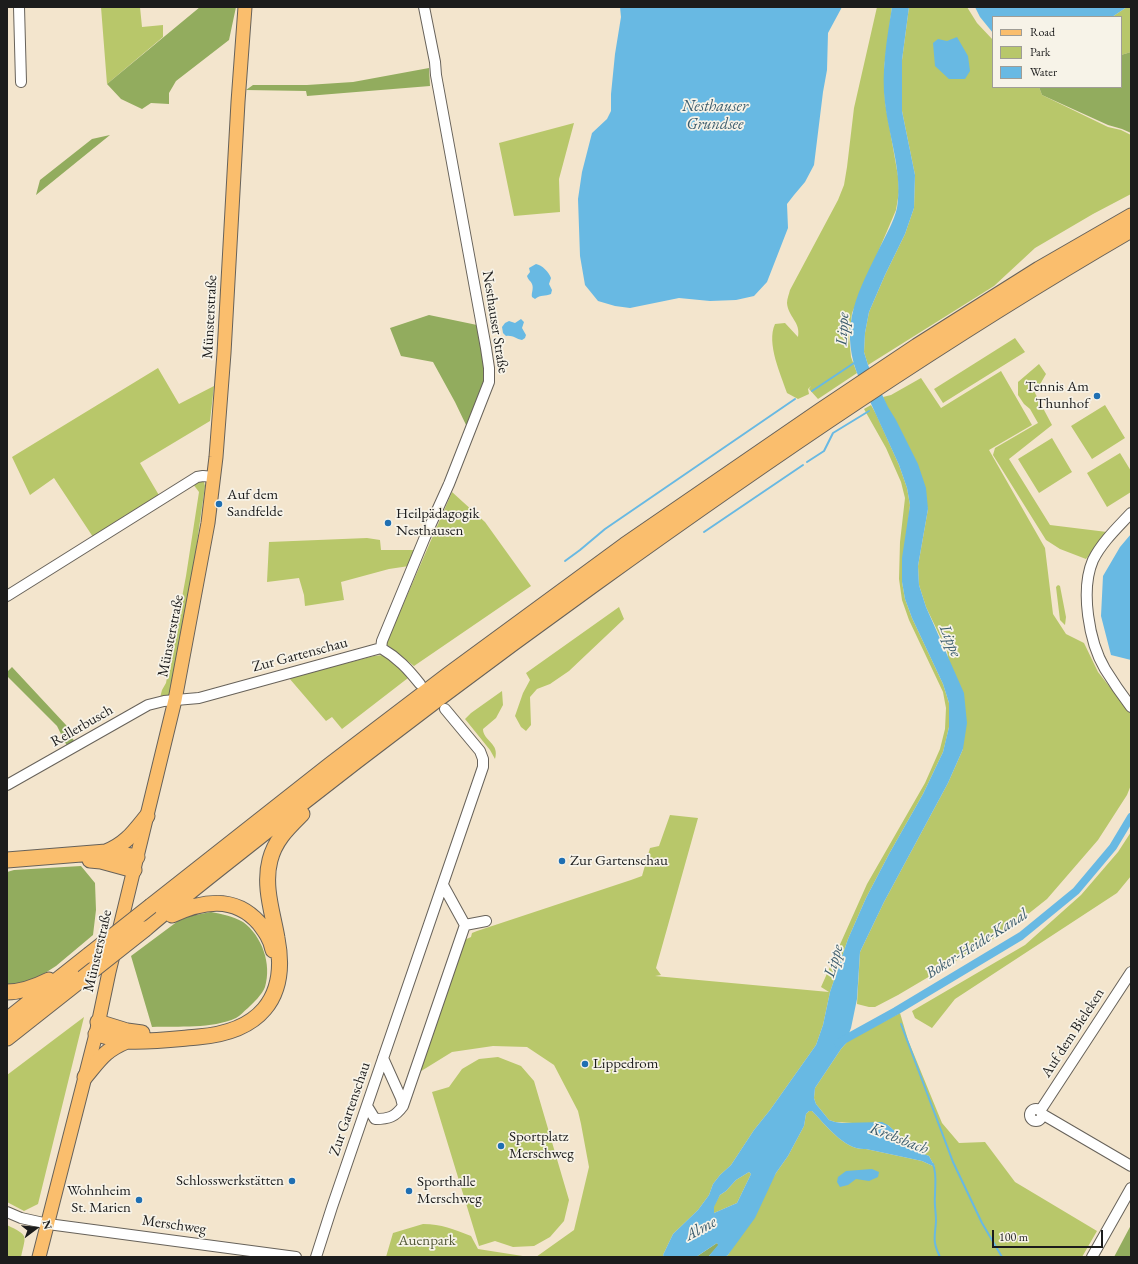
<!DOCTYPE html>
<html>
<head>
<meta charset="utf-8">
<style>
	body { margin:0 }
	#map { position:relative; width:1138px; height:1264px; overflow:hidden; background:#f3e5cd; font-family:"EB Garamond",serif }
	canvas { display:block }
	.frame { position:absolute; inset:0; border:8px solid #1c1c1c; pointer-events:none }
	.legend { position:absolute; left:992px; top:16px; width:130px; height:72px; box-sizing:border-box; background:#f7f3e8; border:1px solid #9f9d96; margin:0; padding:5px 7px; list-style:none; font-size:12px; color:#1c1c1c }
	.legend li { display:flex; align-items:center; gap:8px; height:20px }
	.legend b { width:20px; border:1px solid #9f9d96 }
	.north { position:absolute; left:16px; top:1208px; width:40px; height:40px; -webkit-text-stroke:3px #f7f3e8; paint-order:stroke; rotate:74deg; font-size:11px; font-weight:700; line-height:16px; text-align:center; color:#1c1c1c }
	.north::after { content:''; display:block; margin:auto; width:14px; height:18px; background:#1c1c1c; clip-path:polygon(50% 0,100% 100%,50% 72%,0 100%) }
	.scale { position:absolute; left:992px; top:1230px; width:111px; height:18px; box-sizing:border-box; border:2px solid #1c1c1c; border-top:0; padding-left:5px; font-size:12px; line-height:14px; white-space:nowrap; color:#1c1c1c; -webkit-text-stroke:3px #f7f3e8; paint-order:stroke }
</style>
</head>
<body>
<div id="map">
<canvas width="1138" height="1264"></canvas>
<div class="frame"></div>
<ul class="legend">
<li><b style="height:5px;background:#fabe6d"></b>Road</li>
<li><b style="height:11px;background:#b8c76a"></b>Park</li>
<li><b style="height:11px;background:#68b9e3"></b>Water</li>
</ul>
<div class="north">N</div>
<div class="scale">100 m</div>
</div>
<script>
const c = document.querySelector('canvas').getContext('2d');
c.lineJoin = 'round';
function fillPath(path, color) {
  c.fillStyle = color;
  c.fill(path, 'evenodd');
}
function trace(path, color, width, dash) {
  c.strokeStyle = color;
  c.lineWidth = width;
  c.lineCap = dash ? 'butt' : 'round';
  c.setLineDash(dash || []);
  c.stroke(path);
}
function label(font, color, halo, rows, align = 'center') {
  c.font = font + ' "EB Garamond",serif';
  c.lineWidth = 3.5;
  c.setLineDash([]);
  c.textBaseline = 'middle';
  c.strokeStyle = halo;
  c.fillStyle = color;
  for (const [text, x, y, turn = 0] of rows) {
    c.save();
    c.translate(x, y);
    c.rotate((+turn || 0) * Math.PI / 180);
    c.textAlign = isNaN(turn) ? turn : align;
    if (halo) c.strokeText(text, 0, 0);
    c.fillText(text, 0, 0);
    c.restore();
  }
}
fillPath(new Path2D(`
	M101,7H140L142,27L163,25V37L107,84Z
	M877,7H892L884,68L885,102L898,176L899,192L896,210L852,313L849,336L851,357L857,373L818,399L809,389L811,386L808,389L809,394L798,399L787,393C781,375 766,343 775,324L785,323L798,337C801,322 788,317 787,303C787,299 789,294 790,290L838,200L844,185L847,167L854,108Z
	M909,7H967L977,23L993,40V87H1039L1042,95L1108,127L1121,130L1131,135V194L1093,214L1035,248L994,286L868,365L864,352L865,333L869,312L885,275L905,234L914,208L915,175L902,111V60Z
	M1127,7H1131V52L1121,55V17H1112Z
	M574,123L559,179L560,212L514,216L499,143Z
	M1015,338L1025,352L943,403L934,389Z
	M1039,364L1046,374L1035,393L1052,425L1009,459L1050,525L1107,532L1086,559L1060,549L1046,540L993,455L995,448L1038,423L1030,409L1024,404L1018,395V382Z
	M158,368L179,404L214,386L210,421L140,463L160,497L95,540L54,478L30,495L12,457Z
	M1001,371L1032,425L989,450L1045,548L1053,614L1066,634L1084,643L1098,672L1131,714V785L1127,795L1098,840L1047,899L1008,930L898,995L875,1007H869L857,1004L860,952L884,902L948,783L963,749L947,651L926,607L919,585L918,566L928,509L883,397L891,395L921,378L941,408Z
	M871,405L876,414L899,465L907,488L910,505L902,582L905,599L912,618L943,684L949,703V727L946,740L943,752L923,794L889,854L866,898L848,939L830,992L823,1025L816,1045L770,1110L754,1130L731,1165L720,1175L713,1184L709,1195L698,1210L673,1234L663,1255L664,1257H536L574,1230L589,1167L581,1124L578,1111L554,1065L527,1047L493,1046L452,1052L418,1073L462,941L471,937L472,933L477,931L631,880L632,883L631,880L642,876L650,848L659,846L670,815L698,818L656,968L661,975L655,976L829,992L821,987L867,884L925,783L940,749L945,729L946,708L943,692L909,620L902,600L899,579L900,542L905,498L901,482L886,448L864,409Z
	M1105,405L1125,438L1092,459L1071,426Z
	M1052,438L1072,472L1039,493L1018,459Z
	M1120,453L1131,471V492L1107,507L1087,473Z
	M197,481H202L204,482L205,486L189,599L170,694L168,697L160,698L162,690L166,683L186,576L199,492L193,484Z
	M452,492L485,522L531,586L414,666L386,644Z
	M367,538L380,540L381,550H415L409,566L389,569L341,582L344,600L305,606L304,595L299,578L267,582L269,542Z
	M1058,585L1060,586L1066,617L1065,625L1060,620L1056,587Z
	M619,607L624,619L569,671L550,684L537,689L530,697L531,725L526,731L521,727L515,716L523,693L530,680L526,673Z
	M383,655L391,657L408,678L342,729L332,717L326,721L289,678L374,656Z
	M502,691L503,705L496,718L483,729C483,741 500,743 495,759L490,750L465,719L471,713Z
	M1131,832V876L1117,893L955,999L932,1028L915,1018L912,1011L1025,945L1081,895L1118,852Z
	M900,1013L908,1040L942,1123L959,1143L985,1142L1015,1182L1097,1231L1082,1257H725L728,1255L776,1173L788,1156L804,1126L806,1114L809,1111H812C826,1125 845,1151 866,1149L922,1161L935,1167L929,1156L921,1153L909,1144L888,1125L835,1122L829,1120L816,1104L814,1098L815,1088L841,1049L849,1040Z
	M84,1017L38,1204L24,1211L7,1202V1075Z
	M498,1057L521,1066L534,1081L569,1200L564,1221L550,1237L534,1246L513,1247L495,1241L479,1246L432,1092L449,1087L462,1069L479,1059Z
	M749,1172L751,1174L737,1203L714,1213L713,1207L720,1195L726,1191L736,1180Z
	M423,1224C442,1224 453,1229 471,1236L478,1249L529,1257H386L393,1233Z
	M7,1225C29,1236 26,1234 21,1257H7Z`), '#b8c76a');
fillPath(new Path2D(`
	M200,7H236L229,40L176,81L169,93V104L151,103L142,109L121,99L107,84Z
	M1131,52V133L1122,129L1108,125L1042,95L1039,87H1121V55Z
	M429,68L430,86L307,96L306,91L246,90L253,85H307L353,82Z
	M110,135L36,195L40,180L92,139Z
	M429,315L477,325L484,369V384L467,427L455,402L433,362L401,356L390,328Z
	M12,667L66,725L75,743L68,748L57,726L7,676V672Z
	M81,866L95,883L96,910L93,935L56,966L31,982L7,986V872L14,870Z
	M211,912C221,914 233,916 243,922C262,936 272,964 265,987C262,995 253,1003 248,1008C244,1011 240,1016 236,1018C212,1029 178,1026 152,1027L131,956L178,921L190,916Z
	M1131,1225V1257H1114Z
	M717,1243L719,1245L708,1257H696Z`), '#92ac5e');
fillPath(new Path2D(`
	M620,7H842L828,33L827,70L823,92L814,165L805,182L794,195L787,204L788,228L767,282L754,296L736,300L710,301L679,298L630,308L615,306L598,301L585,285L580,256L578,199L582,172L592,133L607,119L611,111V94L615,54L621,17Z
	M892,7H909L902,60V111L915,175L914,208L905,234L885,275L869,312L865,333L864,352L868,365L888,407L896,420L918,464L926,488L928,509L918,566L919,585L926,607L964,693L967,723L963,749L948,783L884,902L860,952L857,999L851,1028L848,1036L849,1040L841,1049L815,1088L814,1098L816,1104L829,1120L835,1122L842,1123L882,1122L888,1125L909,1144L921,1153L929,1156L935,1167L922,1161L866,1149C845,1151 826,1125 812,1111H809L806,1114L804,1126L788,1156L776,1173L755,1218L728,1255L725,1257H708L718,1245L717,1243L696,1257H664L663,1255L673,1234L698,1210L709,1195L713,1184L720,1175L731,1165L754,1130L770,1110L816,1045L823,1025L830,992L848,939L866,898L889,854L923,794L943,752L949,727V703L943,684L912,618L905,599L902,582V558L910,505L907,488L899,465L857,373C839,324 859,290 880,247C886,235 894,221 897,208C903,173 889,138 885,103C881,72 887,38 892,7ZM749,1172L751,1174L737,1203L714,1213V1207L720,1195L726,1191L736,1180Z
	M975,7H1127L1112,17H993V33L980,17Z
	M957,37L968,56L970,71L965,79H949L935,66L933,43L938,39L947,41Z
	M536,264C542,265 549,272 551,278L549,284L552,290L551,294C545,297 541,294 535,299L532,297C531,293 534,289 532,284C531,281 528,280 527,276L530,272L529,268Z
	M521,319L524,322L522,328L526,335L525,338L522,340C516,339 513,335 506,336L503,333L502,327L505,323L509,321L515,323Z
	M1131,534V660L1111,655L1101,616L1103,576L1120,547Z
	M872,1169L879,1172L878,1177L869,1181L856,1179L848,1185L840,1187L837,1182L838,1177L846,1171Z`), '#68b9e3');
trace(new Path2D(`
	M812,391L854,363
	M807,462L824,451L833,433L869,411
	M704,532L803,465
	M565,561L580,550L605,529L795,399
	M901,1024L953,1162L982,1223L1002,1257
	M933,1164C937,1174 935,1185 935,1195C934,1204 936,1212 936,1221C935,1237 932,1241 940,1257`), '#68b9e3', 2);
trace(new Path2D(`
	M838,1043L896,1011L1021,936L1076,891L1113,847L1131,817`), '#68b9e3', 8);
const minor = new Path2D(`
	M19,7L21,82
	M1131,513C1118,527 1102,542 1093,560C1080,590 1089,642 1105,669C1113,682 1122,695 1131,707
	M7,596L197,477L203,476L213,477
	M381,648L382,641L425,537L449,484L489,382V368L486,348L436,75L435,62L424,7
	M7,785L148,705L164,701L199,698L381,648C398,658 408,669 420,684
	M465,925L486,921
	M367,1106L375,1119C389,1119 395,1117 403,1106L401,1098L383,1058
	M403,1106L465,925L443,885
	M1030 1115a6 6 0 1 1 12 0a6 6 0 1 1-12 0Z
	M1040,1111L1131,972
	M1042,1114L1131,1166
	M7,1212L21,1218L48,1224L296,1257
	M316,1257L332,1207L483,767V759L480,751L445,709
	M1092,1257L1131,1188`);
const major = new Path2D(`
	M39,1257L96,1034L109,972L175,700L208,523L216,457L224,353L238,102L245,7`);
const highway = new Path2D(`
	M106,852C126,844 134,832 147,816
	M7,860L106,852L137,857
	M90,860L101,861L134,870
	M151,906L330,765L448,675L625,545L820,411L917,346L1039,269L1131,216
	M172,915C202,901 234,895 259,923C265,931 271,939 273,950
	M145,929C188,892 233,858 278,822C381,741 486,662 593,585C768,459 945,338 1131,230
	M7,992C22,992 35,987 49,980
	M7,1020L89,955
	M98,1022L127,1031L142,1033
	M96,1034C106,1036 118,1041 128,1041C151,1042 175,1039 198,1037C258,1032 289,1000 277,938C273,914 263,886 270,860C275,840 288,828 302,814
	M7,1038L83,978
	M85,1077C100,1059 105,1050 127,1041`);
trace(minor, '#67625a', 12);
trace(major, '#67625a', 15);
trace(highway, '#67625a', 17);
trace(minor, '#fff', 10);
trace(major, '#fabe6d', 13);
trace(highway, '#fabe6d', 15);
const highwayBridge = new Path2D(`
	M89,955L151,906
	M83,978L145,929`);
trace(highwayBridge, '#67625a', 17, []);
trace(highwayBridge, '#fabe6d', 15);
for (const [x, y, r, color] of [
	[1097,396,4,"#1f6fb2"],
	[219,504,4,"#1f6fb2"],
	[388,523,4,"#1f6fb2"],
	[562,861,4,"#1f6fb2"],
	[585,1064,4,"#1f6fb2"],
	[501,1146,4,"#1f6fb2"],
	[292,1181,4,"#1f6fb2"],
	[409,1191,4,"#1f6fb2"],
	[139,1200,4,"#1f6fb2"]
]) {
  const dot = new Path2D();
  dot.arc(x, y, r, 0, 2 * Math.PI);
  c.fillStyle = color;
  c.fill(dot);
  trace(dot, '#f7f3e8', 1.5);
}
label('15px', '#1c1c1c', '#f7f3e8', [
	["Münsterstraße",210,317,-87],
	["Nesthauser Straße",495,322,81],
	["Münsterstraße",171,636,-79],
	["Zur Gartenschau",300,655,-15],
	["Rellerbusch",82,726,-30],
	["Münsterstraße",98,951,-77],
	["Auf dem Bieleken",1073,1033,-57],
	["Zur Gartenschau",350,1109,-71],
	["Merschweg",174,1225,8]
]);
label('15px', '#1c1c1c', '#f7f3e8', [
	["Tennis Am",1089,387,"right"],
	["Thunhof",1089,404,"right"],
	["Auf dem",227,495],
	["Sandfelde",227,512],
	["Heilpädagogik",396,514],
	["Nesthausen",396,531],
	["Zur Gartenschau",570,861],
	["Lippedrom",593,1064],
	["Sportplatz",509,1137],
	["Merschweg",509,1154],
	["Schlosswerkstätten",284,1181,"right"],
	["Sporthalle",417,1182],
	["Merschweg",417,1199],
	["Wohnheim",131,1191,"right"],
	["St. Marien",131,1208,"right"]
], 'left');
label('15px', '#535837', '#f7f3e8', [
	["Auenpark",427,1241]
]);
label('italic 16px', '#3a5b6c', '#f7f3e8', [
	["Nesthauser",715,107],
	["Grundsee",715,125],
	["Lippe",843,329,-86],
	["Lippe",950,641,67],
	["Boker-Heide-Kanal",977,944,-32],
	["Lippe",834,961,-74],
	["Krebsbach",899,1139,21],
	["Alme",701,1229,-29]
]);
</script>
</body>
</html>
